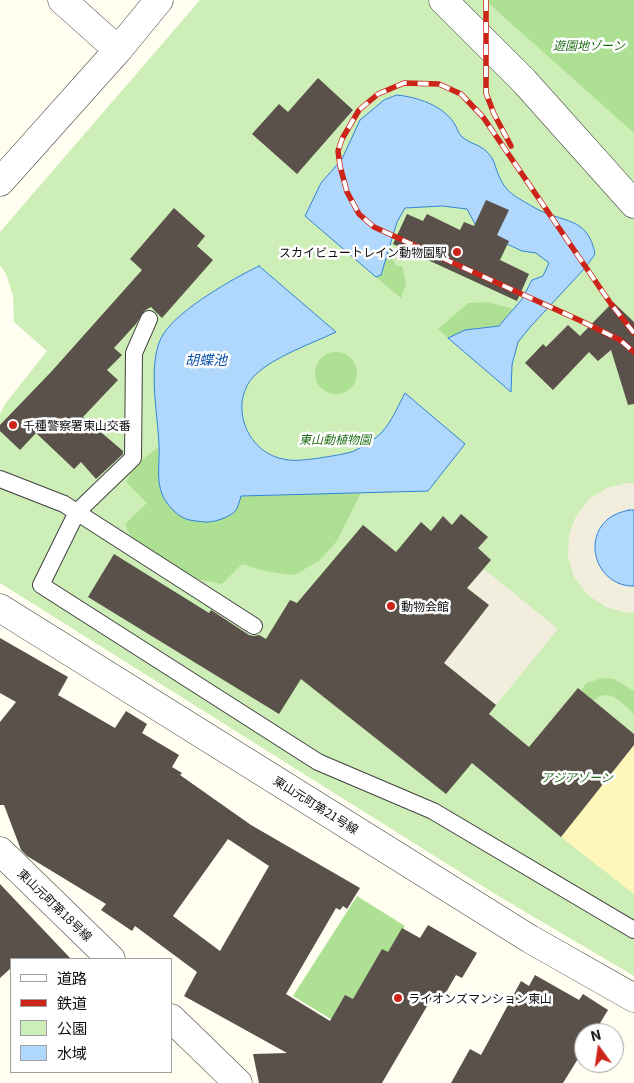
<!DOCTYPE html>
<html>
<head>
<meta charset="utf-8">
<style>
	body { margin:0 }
	#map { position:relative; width:634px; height:1083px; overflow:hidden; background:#fffef1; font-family:Georgia,"Noto Sans JP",serif }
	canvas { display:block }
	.legend { position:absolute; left:10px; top:958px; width:162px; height:115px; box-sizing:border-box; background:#fff; border:1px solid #9f9f9f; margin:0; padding:6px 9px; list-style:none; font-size:15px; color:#0f0f0f }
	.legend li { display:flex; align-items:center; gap:10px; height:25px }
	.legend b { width:25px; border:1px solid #9f9f9f }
	.north { position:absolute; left:574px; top:1023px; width:50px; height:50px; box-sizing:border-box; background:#fff; border:1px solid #9f9f9f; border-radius:50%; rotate:346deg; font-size:14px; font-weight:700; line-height:20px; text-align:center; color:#0f0f0f }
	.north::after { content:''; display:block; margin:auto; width:18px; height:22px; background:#cd2419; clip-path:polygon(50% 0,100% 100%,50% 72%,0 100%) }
</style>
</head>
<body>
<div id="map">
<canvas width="634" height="1083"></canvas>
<ul class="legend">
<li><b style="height:6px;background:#fff"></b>道路</li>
<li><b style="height:6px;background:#cd2419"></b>鉄道</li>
<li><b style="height:14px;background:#cdeeb6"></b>公園</li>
<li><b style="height:14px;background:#b0d7fc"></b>水域</li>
</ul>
<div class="north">N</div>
</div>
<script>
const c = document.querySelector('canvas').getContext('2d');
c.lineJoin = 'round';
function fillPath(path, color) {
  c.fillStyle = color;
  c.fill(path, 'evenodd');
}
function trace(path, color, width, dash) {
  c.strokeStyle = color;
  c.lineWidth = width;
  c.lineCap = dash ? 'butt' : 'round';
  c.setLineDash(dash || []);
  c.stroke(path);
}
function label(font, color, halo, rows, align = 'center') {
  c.font = font + ' Georgia,"Noto Sans JP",serif';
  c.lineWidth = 5;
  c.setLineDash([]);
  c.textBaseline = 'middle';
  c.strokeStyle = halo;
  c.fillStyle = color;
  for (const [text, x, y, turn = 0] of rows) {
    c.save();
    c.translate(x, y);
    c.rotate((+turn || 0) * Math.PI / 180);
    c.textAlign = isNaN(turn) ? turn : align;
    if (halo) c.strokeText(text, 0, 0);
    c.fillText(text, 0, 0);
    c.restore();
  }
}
fillPath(new Path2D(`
	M200,0H634V976L495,894L0,583V414L5,404L47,351L14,322L13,296L6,274L0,265V232Z`), '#cdeeb6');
fillPath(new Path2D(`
	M485,0H634V133Z
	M388,252L396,266H402L406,284L401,298L376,277L381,275Z
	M488,302L513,309L499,326L465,330L448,338L438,329L468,303Z
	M315 373a21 21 0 1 1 42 0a21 21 0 1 1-42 0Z
	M160,446L159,482L235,511L241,496L361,493L337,541L319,561L294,575L264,571L242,564L222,584L196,579L132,540L125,524L147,503L126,482L136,464Z
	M602,678L614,679L634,691V714C621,703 610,686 593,701L581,690L587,683Z
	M357,896L405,926L342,1026L293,996Z`), '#aee094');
fillPath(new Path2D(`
	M634,745V894L561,837Z`), '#fff7b9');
fillPath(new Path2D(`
	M628,483H634V612L627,613L606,607L588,595L574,577L568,557L569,535L576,516L589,499L607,488Z
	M484,569L558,629L496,705L419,643L461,641L489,605L467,588Z`), '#f1eede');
const water = new Path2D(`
	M397,95C417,97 442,105 454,123C457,127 458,133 461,136C472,146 482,143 492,158C495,163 496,170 499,176C507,195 519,198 535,208C562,223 588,216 595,254L585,268L531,326L518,342L512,365L511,392L448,338L465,330L499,326L522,299L532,280L543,276L549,263L536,253L522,251L479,231L467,209L442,206L405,208L397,222L381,275L376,277L305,216L321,183L342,159L360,120L384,100Z
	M259,266L336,332C311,344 275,356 255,375C229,401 244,448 279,458C285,460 295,461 301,460C309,460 348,454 354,451C362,447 376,439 382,432C392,421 398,406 405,393L465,444L428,491L241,496C240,500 238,507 236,510C231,517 213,523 205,522C199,521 191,521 186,519C176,515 166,504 162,494C156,479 160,461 159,445C158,415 146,359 164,333C180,309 232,279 259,266Z
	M629,510H634V586C599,587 581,542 608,519C614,514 621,512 629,510Z`);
fillPath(water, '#b0d7fc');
trace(water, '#3084da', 1);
fillPath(new Path2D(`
	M318,78L353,110L297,174L252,134L279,104L288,112Z
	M486,200L509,210L497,235L509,241L500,260L529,274L517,301L393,244L407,214L423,221L427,214L460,230L464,222L474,226Z
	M174,208L205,236L197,246L213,260L162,318L151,307L144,311L136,324L114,348L122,355L107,370L118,380L83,417L123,451V454L96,479L81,462L74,469L36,433L20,450L0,431V425L51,372L142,270L130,259Z
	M613,302L634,322V404L628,405L611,350L598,361L589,352L553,390L525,363L543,344L546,347L568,325L580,336Z
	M461,514L488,537L478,548L491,560L467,588L489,605L444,663L496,705L489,714L529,747L578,688L634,734V745L561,837L472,763L446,794L301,679L279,714L88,597L114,554L209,613L211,610L249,635L254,636L259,635L266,639L290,600L297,603L363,525L396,552L421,522L431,531L443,516L452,525Z
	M0,638L68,677L58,695L115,728L126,711L147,724L142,733L179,755L172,767L182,773L180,775L251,825L360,888L347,909L343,906L340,910L336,908L286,994L330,1021L345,995L353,999L382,949L388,952L402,928L420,938L428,925L477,953L462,978L456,975L441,1001L433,996L382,1083H259L253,1054L287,1053L184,996L197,972L135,926L132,931L101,910L106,904L27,856L21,850L4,805H0V722L16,702L0,693ZM228,839L269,866L220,951L173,916Z
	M0,884L71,959H11V968L0,978Z
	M535,975L579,1000L583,994L608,1010L594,1033H584V1049L563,1083H451L470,1049L481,1055L521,981L529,986Z`), '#59514a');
const service = new Path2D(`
	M149,319L134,353L133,458L77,512L41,585L318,762L433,811L634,930
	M0,479L64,504L254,626`);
const minor = new Path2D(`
	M62,0L118,50
	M443,0L524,81L634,204
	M0,608L530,939L634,998
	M0,851L111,959
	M171,1018L238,1083`);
const tertiary = new Path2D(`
	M0,182L118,50L159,0`);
trace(service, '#424242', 18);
trace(minor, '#424242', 29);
trace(tertiary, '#424242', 29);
trace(service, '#fff', 16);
trace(minor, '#fff', 28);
trace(tertiary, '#fff', 28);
const rail = new Path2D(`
	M486,0V93L494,114L511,146
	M634,333L611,304L483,117L461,94L439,84L404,83L378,94L359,110L342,139L338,151L340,166L347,192L359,214L374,227L579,320L620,340L634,352`);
trace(rail, '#cd2419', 5.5);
trace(rail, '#fff', 4, [11]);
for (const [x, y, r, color] of [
	[457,252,5,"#cd2419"],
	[13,425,5,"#cd2419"],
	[391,606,5,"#cd2419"],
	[398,998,5,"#cd2419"]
]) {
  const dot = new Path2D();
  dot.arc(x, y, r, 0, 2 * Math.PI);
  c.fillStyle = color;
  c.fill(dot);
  trace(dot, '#fff', 2);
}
label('italic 12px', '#216e18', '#fff', [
	["遊園地ゾーン",589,45],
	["東山動植物園",335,439],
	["アジアゾーン",577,777]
]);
label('12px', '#0f0f0f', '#fff', [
	["スカイビュートレイン動物園駅",447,252,"right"],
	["千種警察署東山交番",23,425],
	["動物会館",401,606],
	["ライオンズマンション東山",408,998]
], 'left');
label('12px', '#0f0f0f', '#fff', [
	["東山元町第21号線",316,805,32],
	["東山元町第18号線",55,905,44]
]);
label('italic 14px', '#0c55ad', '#fff', [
	["胡蝶池",206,360]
]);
</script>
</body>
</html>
